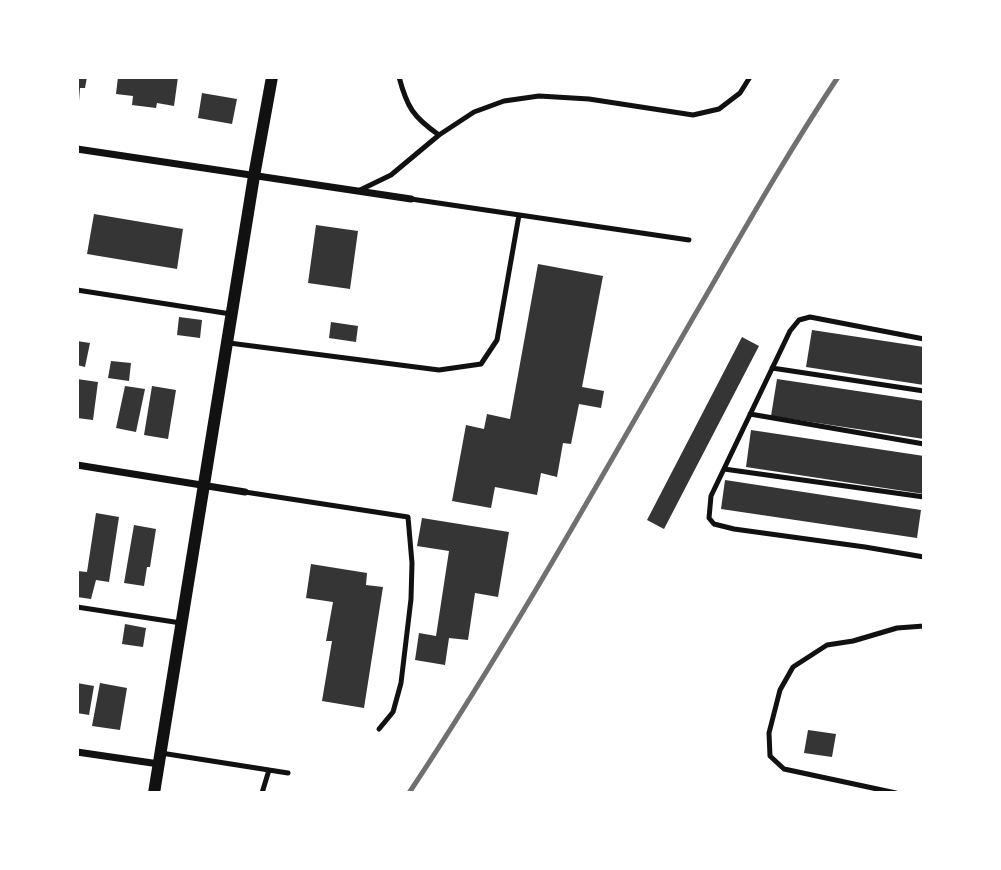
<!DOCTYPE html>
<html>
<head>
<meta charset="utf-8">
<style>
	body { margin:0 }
	#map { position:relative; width:1001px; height:870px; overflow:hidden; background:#fff; font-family:"PT Sans Narrow",sans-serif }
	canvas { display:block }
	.frame { position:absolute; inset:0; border:79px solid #fff; pointer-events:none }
</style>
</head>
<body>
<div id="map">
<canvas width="1001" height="870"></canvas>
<div class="frame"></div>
</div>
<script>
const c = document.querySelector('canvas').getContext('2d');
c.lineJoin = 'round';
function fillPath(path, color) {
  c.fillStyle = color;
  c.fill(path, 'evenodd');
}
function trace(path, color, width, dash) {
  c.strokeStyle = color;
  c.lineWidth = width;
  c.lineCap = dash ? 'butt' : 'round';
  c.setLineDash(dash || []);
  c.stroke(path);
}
fillPath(new Path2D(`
	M77,77H87L85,88H80L79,101H77Z
	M118,77H178L174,106L157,103L156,108L132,105L133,96L116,94Z
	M202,93L237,99L232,124L198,118Z
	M94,214L183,229L177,269L87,254Z
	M316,225L358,231L350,289L308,283Z
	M538,264L603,276L582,387L604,391L601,408L579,404L571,444L563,443L557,477L541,473L537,495L495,487L491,508L452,501L466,425L484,429L487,414L510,419Z
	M179,317L202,320L200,338L177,335Z
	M331,322L358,326L356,342L329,338Z
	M812,330L924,347V385L806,367Z
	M742,337L759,346L664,529L647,520Z
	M77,341L90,343L85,367L77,365Z
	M111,361L131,363L129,381L108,378Z
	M77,379L98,382L93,420L77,418Z
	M777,379L924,401V439L771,416Z
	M125,386L145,389L136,432L116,428Z
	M152,386L176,390L168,439L144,435Z
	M751,430L924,456V494L746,467Z
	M725,480L921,510L917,538L721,509Z
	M96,513L119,517L109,582L96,580L91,599L77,597V571L87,572Z
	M422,518L509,532L498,597L475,593L468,640L449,638L445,665L415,660L419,633L436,636L449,551L417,546Z
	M134,525L156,529L150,567H147L144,586L124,583Z
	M311,564L367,573L366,585L383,587L364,708L322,701L332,641H326L333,602L306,598Z
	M125,624L146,628L143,647L122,644Z
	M77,683L94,686L89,715L77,713Z
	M100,683L127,688L120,730L92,726Z
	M808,730L836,734L832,757L804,753Z`), '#353535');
trace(new Path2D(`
	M399,77C407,107 413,117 439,135
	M358,191L391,175L439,135L474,112L504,101L539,96L589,99L693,115L719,109L740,93L750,77
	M411,199L689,240
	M77,290L231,314
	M924,339L810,317L799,320L790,331L711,496L709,518L714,524L734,529L865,547L924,557
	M229,343L439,370L481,364L497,340L519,215
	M772,368L924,391
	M750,414L924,444
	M724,469L924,497
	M245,492L408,517L412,563L411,599L401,683L393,712L379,729
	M77,607L181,623
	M161,753L288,773
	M262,793L269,770
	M896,793L784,769L770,756L769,733L780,690L793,667L827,645L853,641L897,628L924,626`), '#111', 5);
trace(new Path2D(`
	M77,149L411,199
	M77,465L245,492
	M77,752L159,764`), '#111', 7);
trace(new Path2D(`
	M154,793L254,176L272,77`), '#111', 12);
trace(new Path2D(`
	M409,793C511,639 601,478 693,318C740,237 786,155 838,77`), '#707070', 5);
</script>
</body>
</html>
